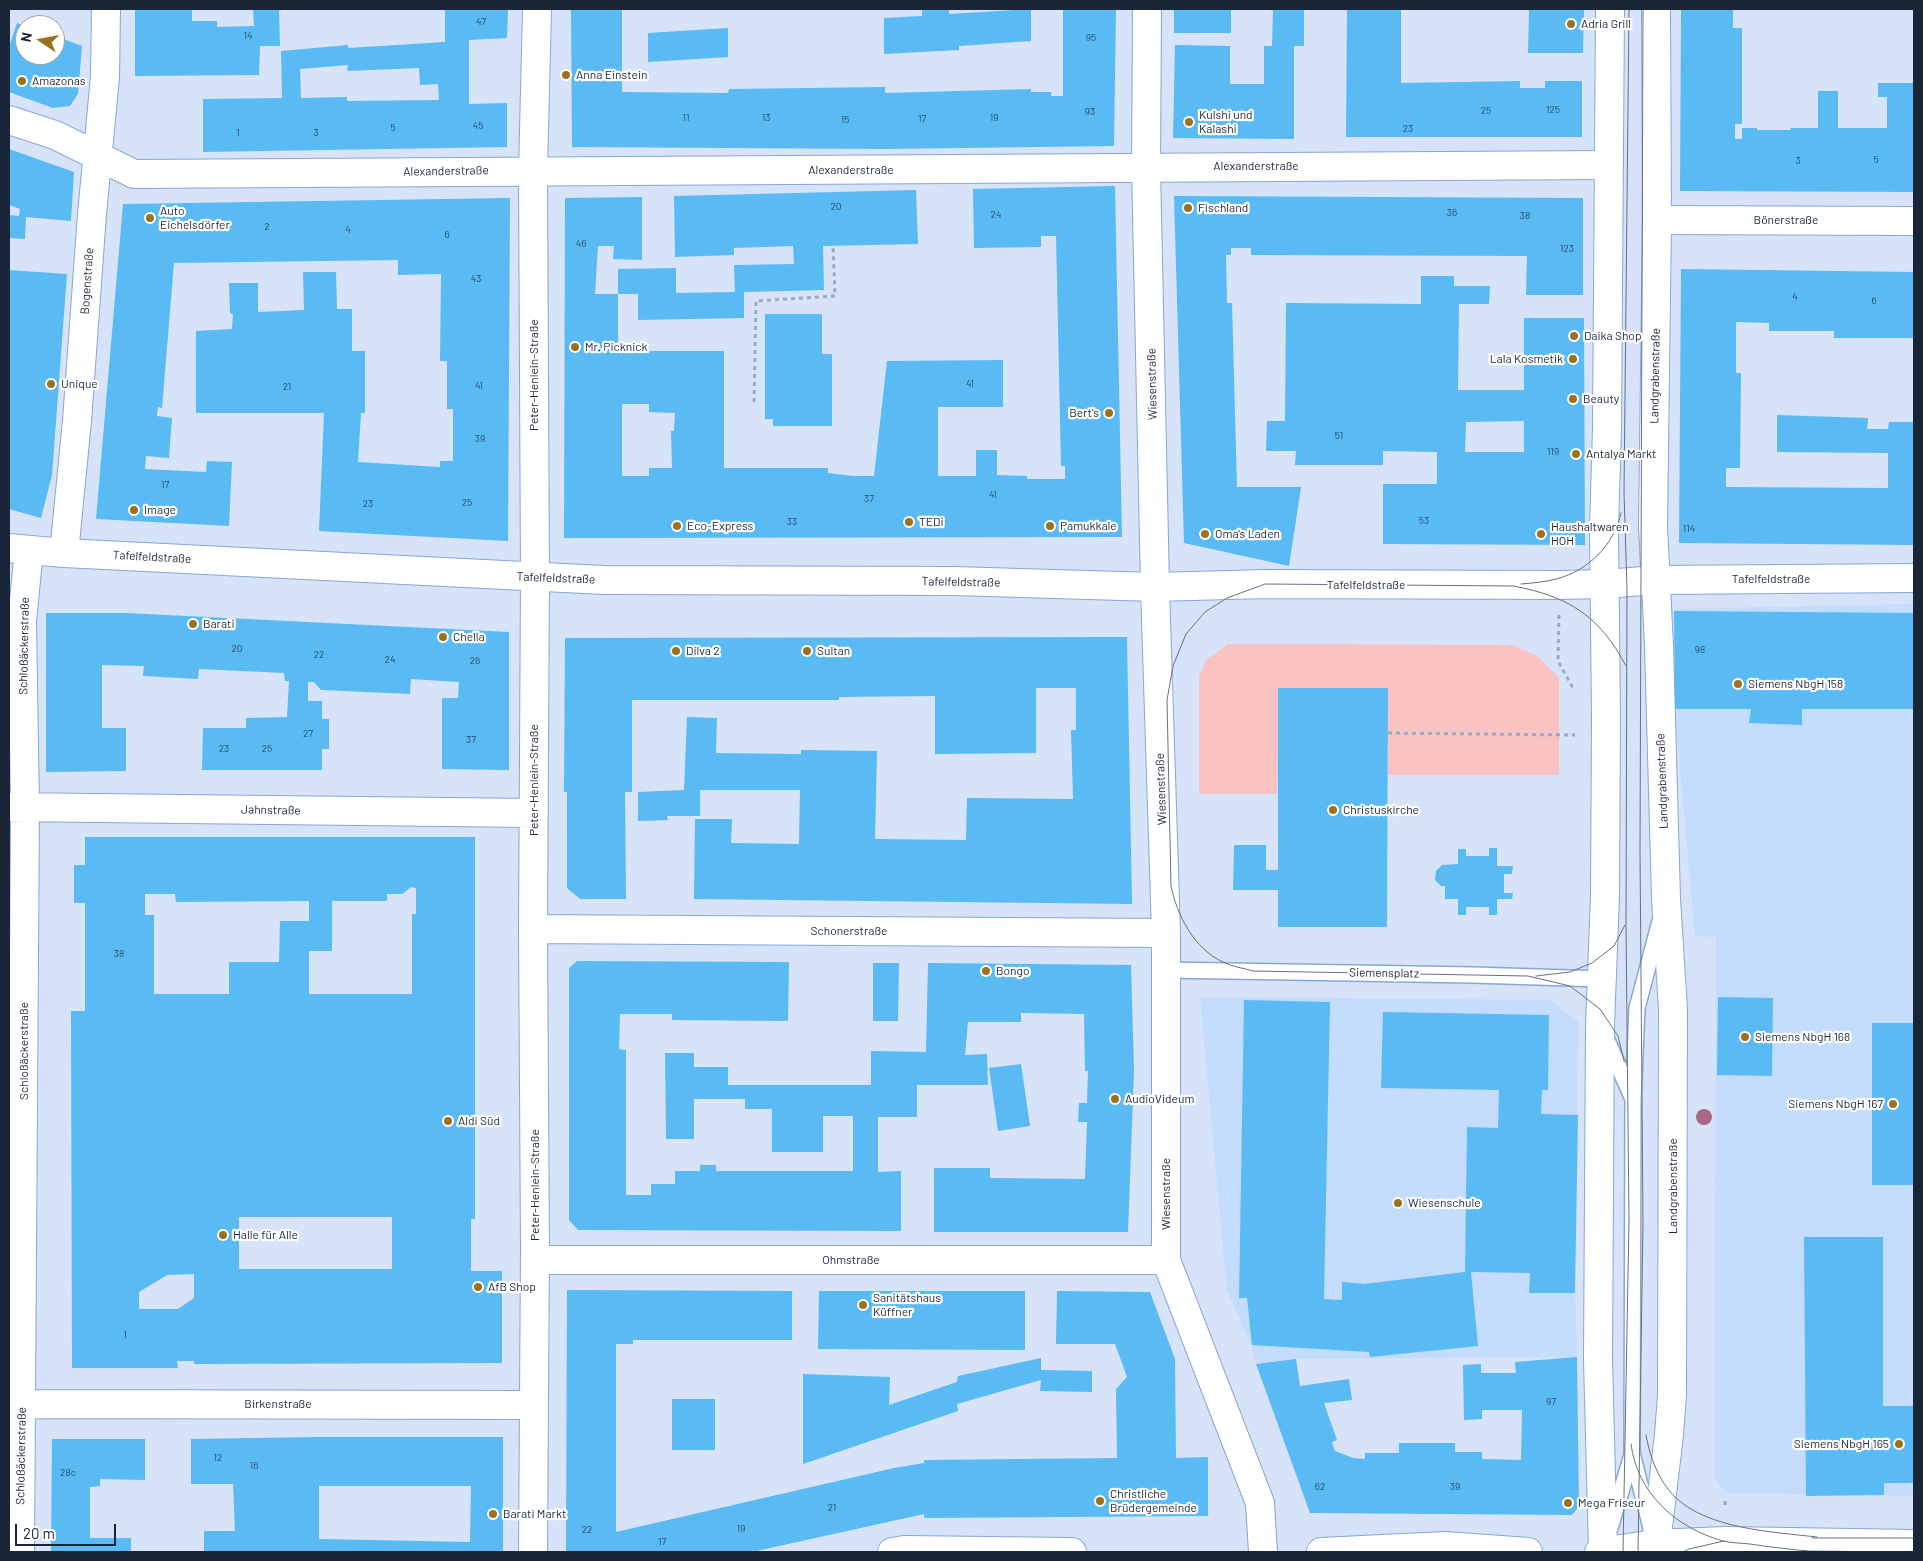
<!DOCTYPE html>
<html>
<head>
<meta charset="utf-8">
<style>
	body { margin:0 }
	#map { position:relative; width:1923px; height:1561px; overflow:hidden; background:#d6e3f8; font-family:Barlow,sans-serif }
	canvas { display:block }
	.frame { position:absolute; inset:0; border:10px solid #192638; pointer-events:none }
	.north { position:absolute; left:15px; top:15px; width:50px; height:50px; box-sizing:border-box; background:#fff; border:1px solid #a3a8af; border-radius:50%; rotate:282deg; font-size:14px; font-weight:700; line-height:20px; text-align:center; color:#192638 }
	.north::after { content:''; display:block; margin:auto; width:18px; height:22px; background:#9b701f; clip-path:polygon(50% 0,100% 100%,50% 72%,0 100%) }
	.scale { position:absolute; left:15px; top:1524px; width:101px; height:22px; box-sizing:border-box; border:2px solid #192638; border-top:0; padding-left:6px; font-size:15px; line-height:18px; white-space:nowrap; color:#192638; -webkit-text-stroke:4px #fff; paint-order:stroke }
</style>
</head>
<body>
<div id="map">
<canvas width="1923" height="1561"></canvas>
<div class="frame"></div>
<div class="north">N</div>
<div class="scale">20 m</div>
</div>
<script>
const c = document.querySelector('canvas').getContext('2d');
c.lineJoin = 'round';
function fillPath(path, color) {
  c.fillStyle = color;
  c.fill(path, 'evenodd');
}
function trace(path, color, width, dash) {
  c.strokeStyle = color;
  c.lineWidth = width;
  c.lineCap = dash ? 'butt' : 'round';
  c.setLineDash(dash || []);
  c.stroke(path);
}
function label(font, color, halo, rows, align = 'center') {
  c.font = font + ' Barlow,sans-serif';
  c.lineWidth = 4.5;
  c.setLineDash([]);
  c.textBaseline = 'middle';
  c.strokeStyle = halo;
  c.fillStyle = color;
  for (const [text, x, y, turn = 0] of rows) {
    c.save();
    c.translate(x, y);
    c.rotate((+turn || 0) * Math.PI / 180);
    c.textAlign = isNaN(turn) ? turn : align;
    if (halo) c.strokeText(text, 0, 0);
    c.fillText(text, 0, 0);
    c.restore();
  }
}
fillPath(new Path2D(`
	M1914,604V1496L1726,1493L1715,1478L1716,937L1695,936L1675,709L1672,609Z
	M1200,997L1550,1000L1578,1022L1575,1293L1577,1357L1296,1359L1256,1364L1251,1345L1227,1290Z`), '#c4dcfd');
fillPath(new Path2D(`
	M1228,644L1513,645L1539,657L1559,678V775H1388V688H1279L1277,794H1199V676L1206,660Z`), '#f9c2c3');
fillPath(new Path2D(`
	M135,9H192V21H217V27L254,26L253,9H279L280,46H260L259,75L135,76Z
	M445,9H508L507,38L469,40V104L507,103V147L203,152V99L282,98L281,51L348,45V48L445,42ZM348,65L347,71L419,68L420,85L438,84L439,100L347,101V97L301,98L300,69Z
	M571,9H622V92L728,93L729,89L885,87V93L1031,89V92H1051V96H1063V9H1116L1114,146L886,149L572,147Z
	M922,9H949V14L1031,9V41L959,46V50L884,54V18L922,16Z
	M1174,9H1231V33H1174Z
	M1273,9H1304V46H1294V139L1173,138L1175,45L1230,46V84H1264V46H1272Z
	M1347,9H1401V83L1520,81V88H1545V81H1582V137H1346Z
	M1529,9H1584L1583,53H1528Z
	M1681,9H1733V28H1742V124H1735V139H1742V128H1757V130H1790L1791,128H1818V91H1838V128H1887V97H1878V83H1914V192L1680,191Z
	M17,23L25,26V55H55V36L82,46L78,94L70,106L53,108L9,92V47Z
	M728,28V57L648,62V33Z
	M9,149L74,172L71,221L26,217L25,239L9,238V215L19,216L20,209L9,205Z
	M1115,186L1122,537L564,538L565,198L642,197V260L613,259L614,246H598L595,294H618V351H724V468H828V473L853,476H874L887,361L1003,360V407H938V476H976V450H997V475L1027,476V479H1065V466H1061L1056,236H1041V247L974,248L973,189ZM622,404H649V412L675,413L674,431H671L672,468H649V476H622Z
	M916,190L918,244L823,246L824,290L744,292V318L638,320V294H618V269L676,268V293L735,292L734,265L794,264L793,246L734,248V255L675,257L674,196Z
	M1174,196L1583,198V295H1526L1527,256L1251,255V248H1231V255H1226L1227,303H1232L1237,487H1301L1289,566L1184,543Z
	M510,198L508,541L319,531L324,413H196V331L232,329L233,314L230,313L229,283H258V312L304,310L303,272H336L337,309H352V351H365V413H361L358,462L440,467V461H453V409H447V361H440L441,274L398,275V260L174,263L162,408L158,407L157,416L172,418L169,458L146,456L145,469L206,472L207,461L232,462L229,526L96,519L123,204Z
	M1681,269L1914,272V338H1834V331H1769V323L1736,322V373H1741L1740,468H1726V487L1888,488V453L1777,452V415L1868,418L1867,429H1888L1889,422H1914V545L1679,543Z
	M9,270L67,274L52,475L41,518L9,509Z
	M1421,276H1454V286H1490L1489,304H1459L1458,390H1524V318H1584L1585,545L1383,544V484H1437V452L1383,451V465H1295L1296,451H1266L1267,421H1285L1286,303L1421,304ZM1524,421V452H1465L1466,422Z
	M765,314H822V354H832V426H773V419H765Z
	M1674,611L1914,613V709H1802V725L1749,723L1751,709H1675Z
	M46,613H126L509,632V770L442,769V698H458L459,682L411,679L410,694L321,690L314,682H308V701H322V719H329V749H322V770H202L203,728H246V718L287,717L289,681H285L284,673L199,669L198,679L143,676L144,666L102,665V728H126V771L46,772Z
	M1127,637L1132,904L694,899L695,819H732L731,843L799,844L800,790H700V816H667L668,820L638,821V792L684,790L687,717L717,718L716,753L801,754V750L877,751L875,839L966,840L967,798L1073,799L1071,730H1076V688H1036V753L935,754V696L839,697V700H632V792H625L626,899H580L567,888V792H564L565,638Z
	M1278,688H1388L1387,927H1278V890H1233L1234,845H1266V870H1278Z
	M85,837H475V1219H471V1271H502V1363L194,1364V1361H177L178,1368H72L71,1011H85V903H74V865H85ZM411,887L416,888V914H412V994H309V951H332V901H387V894H402ZM145,894H175L176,902L309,901V921H280L279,962H229V994H154V915H145ZM239,1217H392V1269H239ZM194,1274V1298L178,1309H139V1292L167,1275Z
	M1489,848H1497V866H1513L1512,874H1504V893H1513L1512,899H1497V915H1489V907H1466V915H1458V899H1445V886H1441L1435,880L1436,871L1442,865L1458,864V849H1466V856H1489Z
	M577,961L789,962L788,1021L672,1020V1014H620L619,1049L626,1050V1195H651V1184H675V1171H700V1165H716V1171H853V1116H823V1152H772V1109H745V1099H694V1139H666L665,1053H694V1067H728V1085H871V1051L926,1052L928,963L1131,965L1134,1070L1128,1232H934V1168H990V1178L1085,1179L1087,1122H1078L1079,1103H1087L1088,1071H1085L1084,1014L1021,1013V1022H968L965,1055L987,1054L988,1085H917V1117H878V1172L901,1171V1231L578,1230L569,1220V968Z
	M873,963H899L898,1021H873Z
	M1718,997L1773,998L1772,1076L1717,1075Z
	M1244,1000L1330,1002L1324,1299L1342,1300V1282L1364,1284L1465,1272L1467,1127L1498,1128L1499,1090L1381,1088L1383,1012L1549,1015L1548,1090H1542L1541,1114L1578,1115L1575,1293H1529L1530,1273L1471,1272L1478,1346L1370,1357L1369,1352L1252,1345L1247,1298H1239Z
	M1872,1023H1914V1185H1872Z
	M1021,1064L1030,1126L998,1131L989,1068Z
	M1804,1237H1883V1406H1914V1483H1884V1495L1806,1496Z
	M567,1290L792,1291V1340H633V1344H616V1532L894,1468L924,1463V1460L1117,1458L1116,1389L1127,1377L1115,1344H1056L1057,1291L1150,1292L1175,1359L1176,1458L1208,1457V1516L924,1518V1514L752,1552H566Z
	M819,1291H1025V1350L818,1349Z
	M1577,1357L1579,1506L1572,1515L1310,1513L1256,1364L1296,1359L1300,1386L1349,1379L1352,1400L1324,1403L1337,1440L1332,1442L1335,1451L1353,1458L1365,1459V1453H1399V1443H1455V1452H1482V1459L1521,1460L1522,1410H1482V1419L1464,1420L1463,1365L1481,1364V1373H1516L1515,1362Z
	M1041,1358V1370L1092,1371V1392L1040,1391L1041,1380L957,1404L958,1411L803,1464V1374L890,1377L889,1405L957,1382L958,1376Z
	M672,1399H715V1450H672Z
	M319,1437H503V1552H204V1531H235L233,1484H191V1439ZM319,1486H471L470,1542L319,1539Z
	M52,1439H145V1480L100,1479V1486L90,1487V1538H131V1552H51Z`), '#59baf4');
const service = new Path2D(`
	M1166,970L1473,975L1602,979
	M1606,1038L1632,1097
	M1610,1528L1632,1455
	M1651,1528L1632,1453L1633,1101L1637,1008L1660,921`);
const minor = new Path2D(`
	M1147,9L1146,167L1155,587L1166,933V1260L1260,1503L1263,1552
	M9,120L55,135L134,174L1609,165
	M1657,220L1914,221
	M64,553L77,421L92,214L105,77L106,9
	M1656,580L1914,578
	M9,807L534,813
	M533,929L1166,933
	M535,1260H1166
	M22,1404L534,1405
	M20,1552L25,807L22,621L29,550
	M533,1552L535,1248L533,929L535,577L533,171L537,9
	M892,1552L904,1550L1072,1552
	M1321,1552L1445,1546L1528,1552
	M1599,1552L1655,1544`);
const tertiary = new Path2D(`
	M9,548L64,553L604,580L954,581L1155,587L1265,584L1559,585L1605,584L1656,580
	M1655,1544L1725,1541L1914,1544`);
const secondary = new Path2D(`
	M1603,1552L1598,1360L1600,1025L1605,896L1606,719L1604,528L1607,428L1610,9
	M1655,1552L1669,1435L1672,1395L1673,1009L1666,899L1659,646L1653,526L1657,220L1656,9`);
trace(service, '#87a7d7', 18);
trace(minor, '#87a7d7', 30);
trace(tertiary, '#87a7d7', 30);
trace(secondary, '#87a7d7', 30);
trace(new Path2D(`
	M754,402L756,301L835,296L833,245
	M1559,615L1558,661L1573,688
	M1388,733L1575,735
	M1725,1501V1509`), '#9daabe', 3, [4, 4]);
trace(service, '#fff', 15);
trace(minor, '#fff', 28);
trace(tertiary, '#fff', 28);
trace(secondary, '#fff', 28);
trace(new Path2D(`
	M1521,584C1533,583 1545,582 1556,579C1588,571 1614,545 1621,513
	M1536,976L1570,972L1592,963L1614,946L1625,925
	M1624,1061L1618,1036L1600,1009L1570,986L1528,976L1253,971C1244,968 1232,967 1223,962C1194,949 1177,915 1171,886L1167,700L1173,666L1186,634L1205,612L1227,598L1265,584L1513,586C1568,596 1600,616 1626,666
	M1646,1435C1650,1457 1658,1480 1675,1497C1708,1529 1773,1532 1817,1537
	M1631,1444C1637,1493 1676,1528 1723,1541C1731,1543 1741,1543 1750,1544C1769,1547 1788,1549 1807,1551
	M1812,1538H1914
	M1802,1551L1914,1552
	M1623,1552L1629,1220L1626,924L1627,589L1624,493L1629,9
	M1638,1552L1643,1222L1640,851L1643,9
	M1683,1552L1689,1549L1724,1541
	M1745,1552H1765`), '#657285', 1);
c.fillStyle = '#a86782';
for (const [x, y] of [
	[1704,1117]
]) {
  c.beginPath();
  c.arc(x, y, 8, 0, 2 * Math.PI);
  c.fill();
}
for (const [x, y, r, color] of [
	[1571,24,5,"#9b701f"],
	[566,75,5,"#9b701f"],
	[22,81,5,"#9b701f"],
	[1189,122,5,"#9b701f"],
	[1188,208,5,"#9b701f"],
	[150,218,5,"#9b701f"],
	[1574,336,5,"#9b701f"],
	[575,347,5,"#9b701f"],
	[1573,359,5,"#9b701f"],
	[51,384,5,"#9b701f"],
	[1573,399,5,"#9b701f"],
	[1109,413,5,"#9b701f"],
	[1576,454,5,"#9b701f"],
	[134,510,5,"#9b701f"],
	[909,522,5,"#9b701f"],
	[677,526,5,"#9b701f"],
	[1050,526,5,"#9b701f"],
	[1205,534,5,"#9b701f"],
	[1541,534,5,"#9b701f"],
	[193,624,5,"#9b701f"],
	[443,637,5,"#9b701f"],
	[676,651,5,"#9b701f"],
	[807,651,5,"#9b701f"],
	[1738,684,5,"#9b701f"],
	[1333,810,5,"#9b701f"],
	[986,971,5,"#9b701f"],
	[1745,1037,5,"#9b701f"],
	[1115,1099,5,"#9b701f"],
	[1893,1104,5,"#9b701f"],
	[448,1121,5,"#9b701f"],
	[1398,1203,5,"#9b701f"],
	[223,1235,5,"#9b701f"],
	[478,1287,5,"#9b701f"],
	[863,1305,5,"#9b701f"],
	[1899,1444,5,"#9b701f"],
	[1100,1501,5,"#9b701f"],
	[1568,1503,5,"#9b701f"],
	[493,1514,5,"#9b701f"]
]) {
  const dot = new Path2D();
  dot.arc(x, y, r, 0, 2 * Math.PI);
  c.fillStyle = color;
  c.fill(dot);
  trace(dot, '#fff', 2);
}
label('10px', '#294b67', null, [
	["47",481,22],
	["14",248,36],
	["95",1091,38],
	["125",1553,110],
	["25",1486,111],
	["93",1090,112],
	["11",686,118],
	["13",766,118],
	["19",994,118],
	["17",922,119],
	["15",845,120],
	["45",478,126],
	["5",393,128],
	["23",1408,129],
	["1",238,133],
	["3",316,133],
	["5",1876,160],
	["3",1798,161],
	["20",836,207],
	["36",1452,213],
	["24",996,215],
	["38",1525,216],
	["2",267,227],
	["4",348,230],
	["6",447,235],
	["46",581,244],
	["123",1567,249],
	["43",476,279],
	["4",1795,297],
	["6",1874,301],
	["41",970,384],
	["41",479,386],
	["21",287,387],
	["51",1339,436],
	["39",480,439],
	["119",1553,452],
	["17",165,485],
	["41",993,495],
	["37",869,499],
	["25",467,503],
	["23",368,504],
	["53",1424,521],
	["33",792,522],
	["114",1689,529],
	["20",237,649],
	["98",1700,650],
	["22",319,655],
	["24",390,660],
	["26",475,661],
	["27",308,734],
	["37",471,740],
	["23",224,749],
	["25",267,749],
	["38",119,954],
	["1",125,1335],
	["97",1551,1402],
	["12",218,1458],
	["16",254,1466],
	["28c",68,1473],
	["62",1320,1487],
	["39",1455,1487],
	["21",832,1508],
	["19",741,1529],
	["22",587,1530],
	["17",662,1542]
]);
label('12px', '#192638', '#fff', [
	["Adria Grill",1581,24],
	["Anna Einstein",576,75],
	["Amazonas",32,81],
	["Kulshi und",1199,115],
	["Kalashi",1199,129],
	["Fischland",1198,208],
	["Auto",160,211],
	["Eichelsdörfer",160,225],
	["Daika Shop",1584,336],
	["Mr. Picknick",585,347],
	["Lala Kosmetik",1563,359,"right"],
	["Unique",61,384],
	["Beauty",1583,399],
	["Bert's",1099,413,"right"],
	["Antalya Markt",1586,454],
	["Image",144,510],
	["TEDi",919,522],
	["Eco-Express",687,526],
	["Pamukkale",1060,526],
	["Haushaltwaren",1551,527],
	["HOH",1551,541],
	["Oma's Laden",1215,534],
	["Barati",203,624],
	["Chella",453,637],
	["Dilva 2",686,651],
	["Sultan",817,651],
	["Siemens NbgH 158",1748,684],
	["Christuskirche",1343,810],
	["Bongo",996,971],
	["Siemens NbgH 168",1755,1037],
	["AudioVideum",1125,1099],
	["Siemens NbgH 167",1883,1104,"right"],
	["Aldi Süd",458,1121],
	["Wiesenschule",1408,1203],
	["Halle für Alle",233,1235],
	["AfB Shop",488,1287],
	["Sanitätshaus",873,1298],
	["Küffner",873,1312],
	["Siemens NbgH 165",1889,1444,"right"],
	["Christliche",1110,1494],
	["Brüdergemeinde",1110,1508],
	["Mega Friseur",1578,1503],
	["Barati Markt",503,1514]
], 'left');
label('12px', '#192638', '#fff', [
	["Alexanderstraße",1256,166],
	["Alexanderstraße",851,170],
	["Alexanderstraße",446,171,-1],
	["Bönerstraße",1786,220],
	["Bogenstraße",87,281,-86],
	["Peter-Henlein-Straße",534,375,-90],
	["Landgrabenstraße",1655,376,-89],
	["Wiesenstraße",1152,384,-91],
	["Tafelfeldstraße",152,557,3],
	["Tafelfeldstraße",556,578,2],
	["Tafelfeldstraße",1771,579],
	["Tafelfeldstraße",961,582,1],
	["Tafelfeldstraße",1366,585],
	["Schloßäckerstraße",24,646,-89],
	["Peter-Henlein-Straße",534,780,-90],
	["Landgrabenstraße",1662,781,-92],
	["Wiesenstraße",1161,789,-92],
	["Jahnstraße",271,810,1],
	["Schonerstraße",849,931],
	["Siemensplatz",1384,973,1],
	["Schloßäckerstraße",24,1051,-90],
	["Peter-Henlein-Straße",535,1185,-90],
	["Landgrabenstraße",1673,1186,-90],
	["Wiesenstraße",1166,1194,-90],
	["Ohmstraße",851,1260],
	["Birkenstraße",278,1404],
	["Schloßäckerstraße",21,1456,-89]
]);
</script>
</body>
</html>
